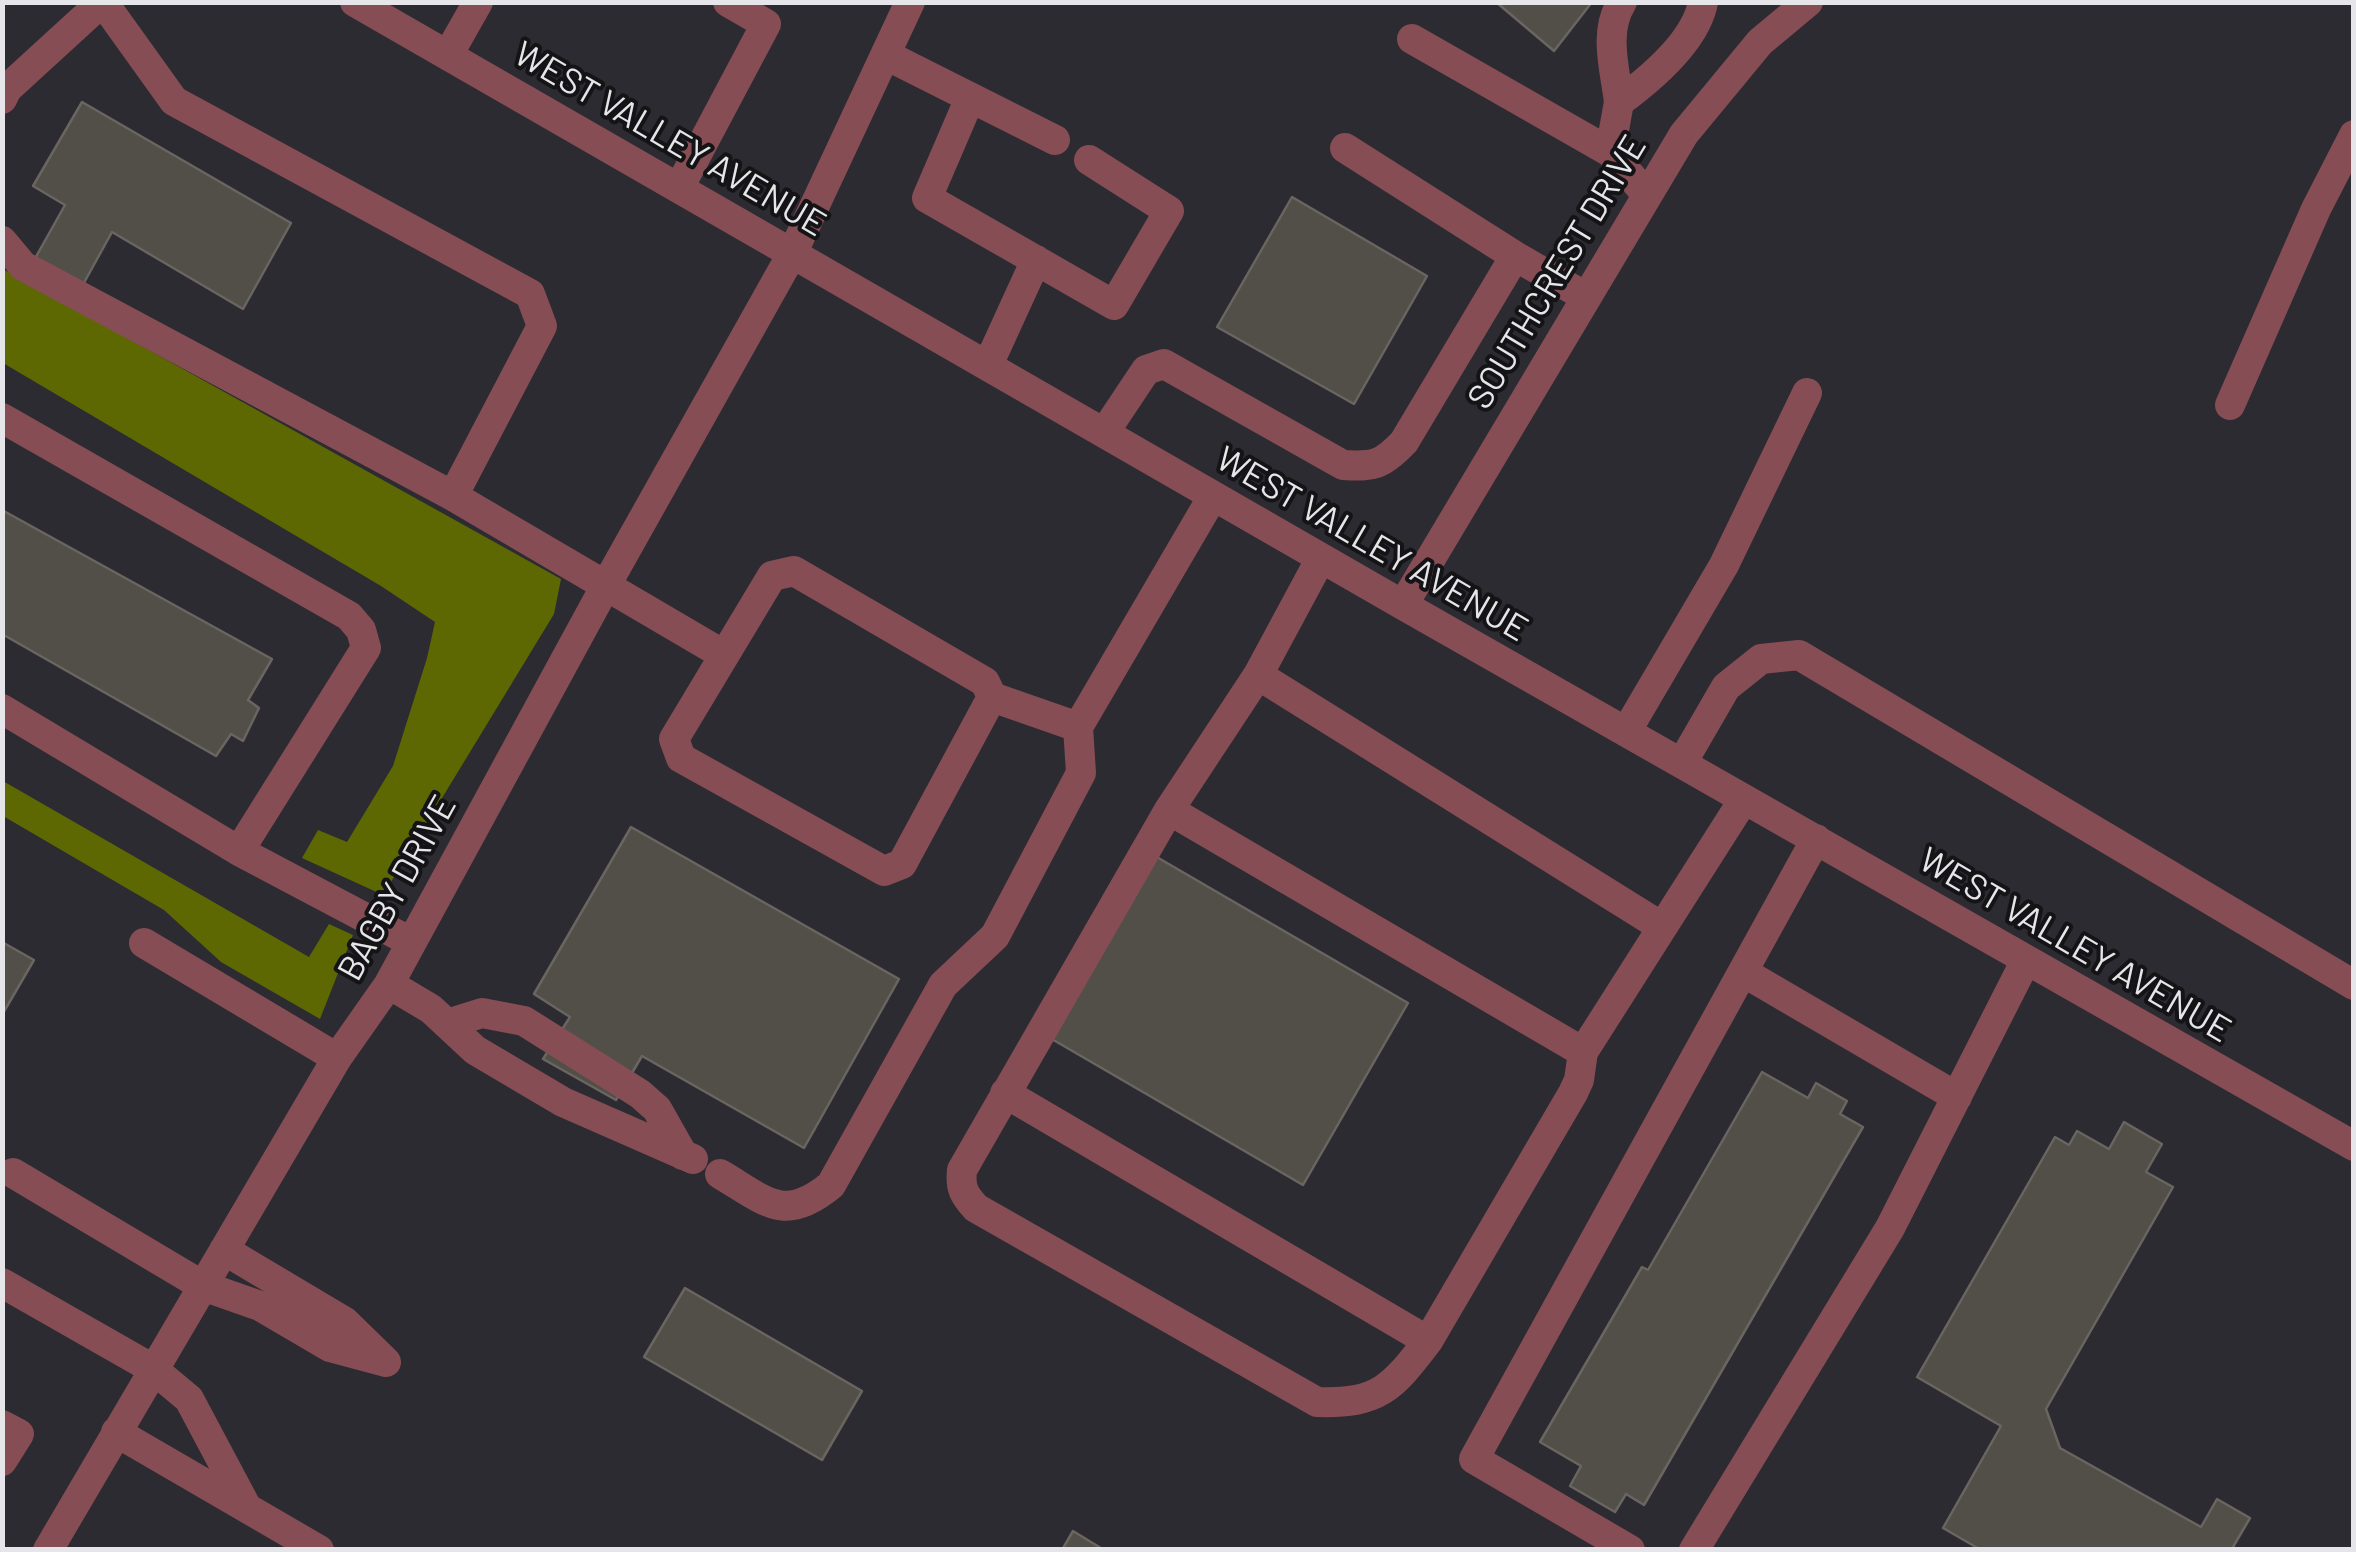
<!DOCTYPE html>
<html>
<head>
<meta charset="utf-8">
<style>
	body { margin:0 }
	#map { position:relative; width:2356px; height:1552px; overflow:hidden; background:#2b2b31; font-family:Barlow,sans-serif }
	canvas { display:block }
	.frame { position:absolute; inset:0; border:5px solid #e6e6ea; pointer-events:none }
</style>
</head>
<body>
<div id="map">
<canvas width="2356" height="1552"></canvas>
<div class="frame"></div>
</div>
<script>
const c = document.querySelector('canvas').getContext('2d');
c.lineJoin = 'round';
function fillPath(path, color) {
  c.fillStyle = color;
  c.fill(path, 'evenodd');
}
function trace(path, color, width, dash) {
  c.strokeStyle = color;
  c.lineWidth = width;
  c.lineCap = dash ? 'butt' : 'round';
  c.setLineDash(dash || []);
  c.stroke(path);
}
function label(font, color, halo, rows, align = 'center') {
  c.font = font + ' Barlow,sans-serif';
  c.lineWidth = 8;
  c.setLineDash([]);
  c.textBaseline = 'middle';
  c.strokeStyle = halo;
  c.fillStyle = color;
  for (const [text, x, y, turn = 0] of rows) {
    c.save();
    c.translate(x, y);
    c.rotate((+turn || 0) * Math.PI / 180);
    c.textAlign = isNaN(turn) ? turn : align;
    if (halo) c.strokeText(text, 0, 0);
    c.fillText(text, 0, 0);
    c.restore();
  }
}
fillPath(new Path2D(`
	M3,269L561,579L554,614L383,895L302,858L318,830L347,842L393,766L427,658L435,622L381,586L3,363Z
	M3,781L309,957L329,924L353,935L320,1019L221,962L164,910L3,816Z`), '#5e6802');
const building = new Path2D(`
	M1496,2H1592L1554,51Z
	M82,102L291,223L243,309L112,232L80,290L33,262L65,205L33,186Z
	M1292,197L1427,276L1354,404L1217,327Z
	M2,510L272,659L248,700L259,708L243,741L231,734L216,756L2,634Z
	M631,827L899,979L804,1148L642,1056L616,1100L543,1059L570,1017L534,994Z
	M1155,856L1408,1003L1303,1185L1050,1038Z
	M2,942L34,960L2,1015Z
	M1762,1072L1808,1098L1816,1083L1847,1101L1840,1114L1863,1127L1644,1505L1626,1494L1615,1512L1570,1486L1581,1466L1540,1442L1642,1267L1648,1270Z
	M2124,1122L2162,1144L2146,1172L2173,1187L2046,1409L2060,1448L2201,1527L2217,1499L2250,1518L2233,1547L2237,1550H1981L1943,1528L2001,1426L1917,1377L2055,1137L2069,1145L2077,1131L2109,1149Z
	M685,1288L862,1391L822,1460L644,1357Z
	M1073,1531L1104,1550H1062Z`);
fillPath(building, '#524e48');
trace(building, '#6a6560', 2.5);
trace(new Path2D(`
	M103,2L174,101L530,294L542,326L453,496L724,655
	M355,2L1403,605L2354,1146
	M1412,39L1610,152
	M448,55L478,2
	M886,55L1055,140
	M970,98L927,198L1114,305L1169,211L1089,160
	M2,99L7,89L102,2
	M1619,102C1615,69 1603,32 1622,2
	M1345,148L1515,256
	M679,188L766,24L728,2
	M1647,195L1610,152L1619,102C1649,80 1696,41 1703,2
	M2,241L23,266L453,496
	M988,365L1036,260
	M2230,405L2316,209L2354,135
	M2,418L349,616L361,630L366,648L239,851
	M1104,433L1146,370L1164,364L1343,465C1374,467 1382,465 1404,442L1515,256L1586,297
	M1321,558L1258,675L1169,810L1583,1052L1744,799
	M1403,605L1684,134L1760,42L1808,2
	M1258,675L1662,927
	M992,697L985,682L794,571L772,576L674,739L681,758L884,871L902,864L992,697L1078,727L1213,496
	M2,709L239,851L411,942
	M1626,732L1724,565L1807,393
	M1682,763L1726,687L1761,659L1799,655L2354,985
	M1169,810L962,1170C960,1188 964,1195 976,1208L1317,1402C1379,1404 1392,1388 1428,1341
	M144,943L337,1058
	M1743,972L1957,1097
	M389,984L431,1009L475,1050L563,1102L693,1159
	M447,1024L482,1013L524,1021L640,1094L657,1109L683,1155
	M1005,1093L1428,1341L1573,1093L1579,1080L1583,1052
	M13,1173L203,1286L260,1306L330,1347L386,1362
	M720,1174C766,1201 784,1224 831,1185L943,985L995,936L1081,773L1078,727
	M224,1250L345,1322L384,1360
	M2,1283L153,1369L189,1399L247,1508
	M2,1425L19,1434L2,1461
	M116,1432L319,1550
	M48,1550L337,1058L389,984L605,587L793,252L910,2
	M1630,1550L1474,1459L1816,839
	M1694,1550L1890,1228L2026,960`), '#864d54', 30);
label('35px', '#e6e6ea', '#141416', [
	["WEST VALLEY AVENUE",670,139,30],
	["SOUTHCREST DRIVE",1557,272,-59],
	["WEST VALLEY AVENUE",1372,544,30],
	["BAGBY DRIVE",397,888,-61],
	["WEST VALLEY AVENUE",2075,945,30]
]);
</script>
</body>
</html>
